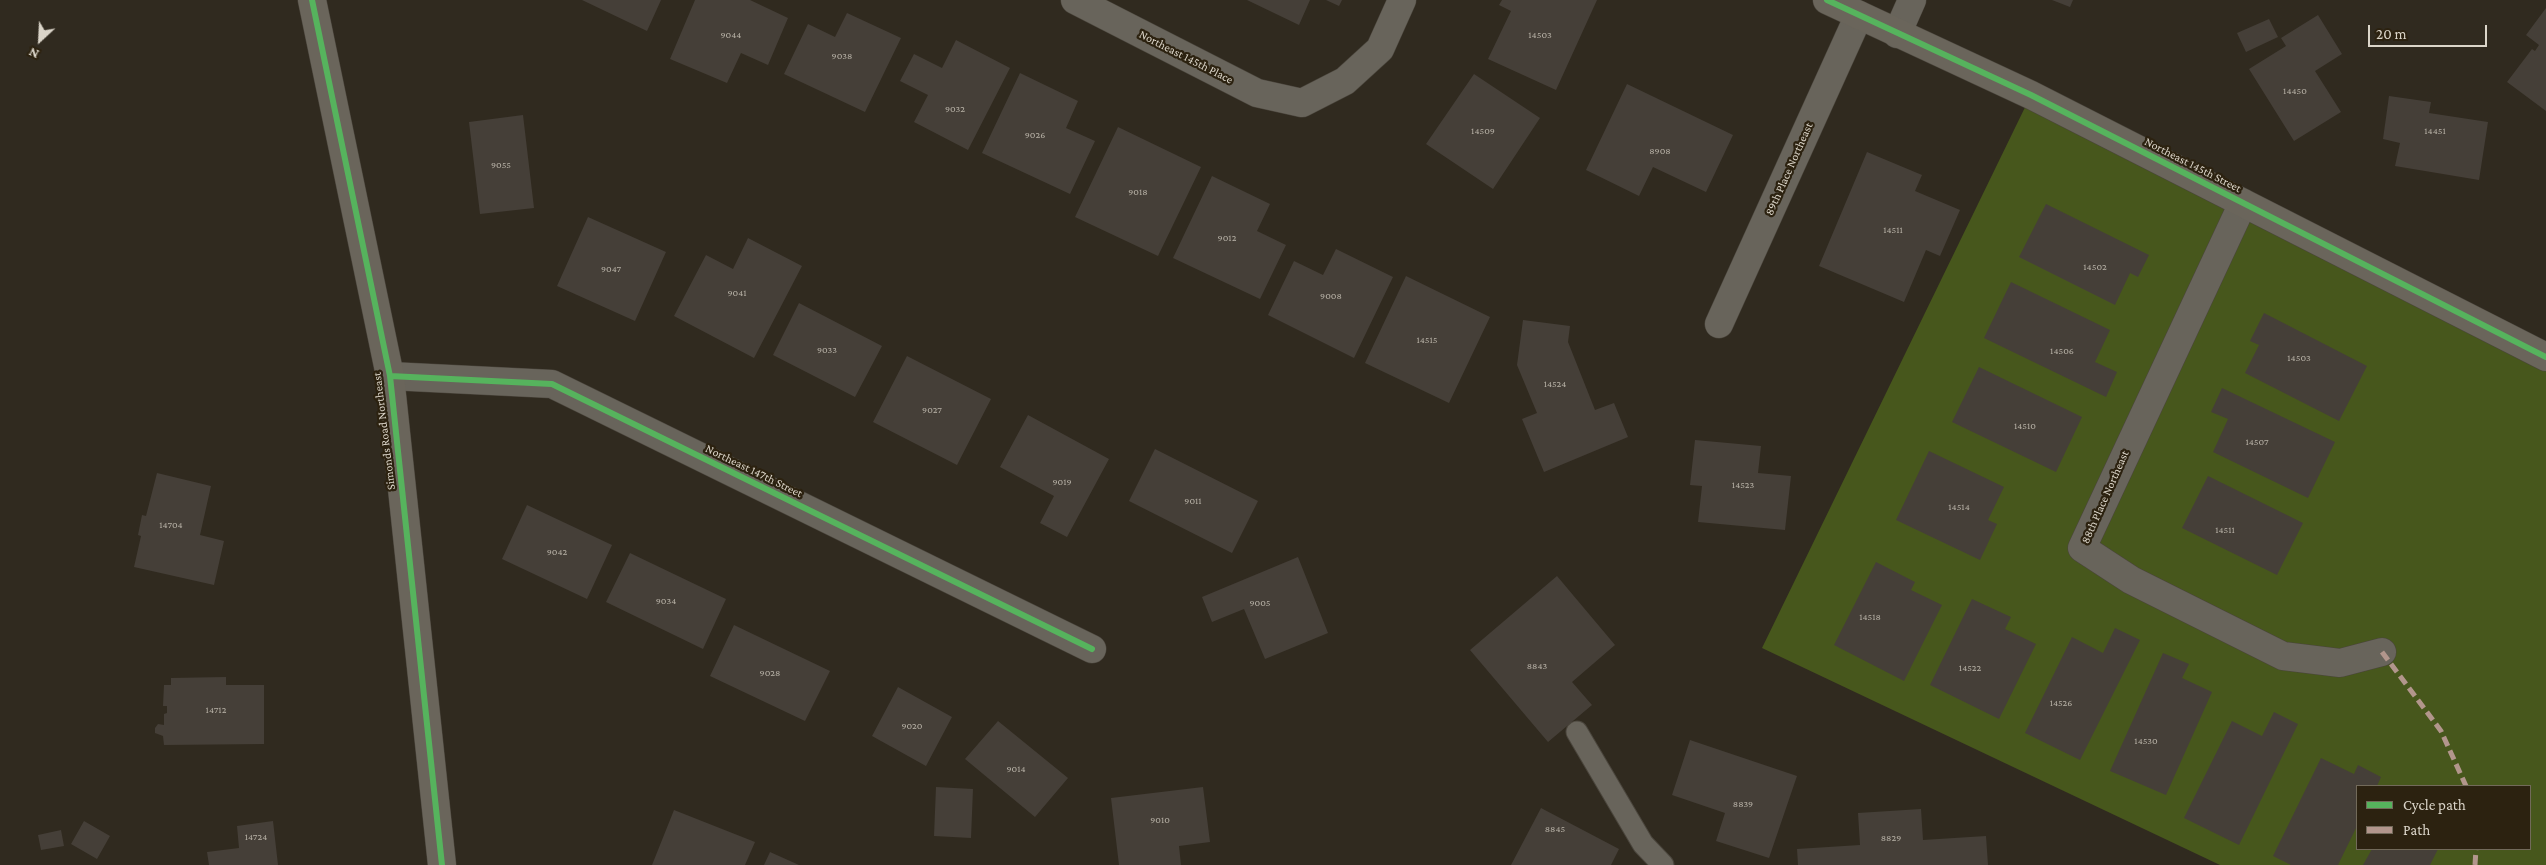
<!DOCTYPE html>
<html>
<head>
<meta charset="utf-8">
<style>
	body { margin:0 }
	#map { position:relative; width:2546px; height:865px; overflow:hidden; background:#302a1f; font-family:"Crimson Pro",serif }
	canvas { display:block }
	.legend { position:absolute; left:2356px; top:785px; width:175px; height:65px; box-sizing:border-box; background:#2c2210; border:1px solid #726a5a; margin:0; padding:6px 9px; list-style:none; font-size:15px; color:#dbd5c9 }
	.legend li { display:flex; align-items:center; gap:10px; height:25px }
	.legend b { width:25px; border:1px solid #726a5a }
	.north { position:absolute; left:15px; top:15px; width:50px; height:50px; -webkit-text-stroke:4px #2c2210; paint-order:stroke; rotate:205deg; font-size:14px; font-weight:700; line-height:20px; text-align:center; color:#dbd5c9 }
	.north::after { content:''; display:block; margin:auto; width:18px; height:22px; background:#dbd5c9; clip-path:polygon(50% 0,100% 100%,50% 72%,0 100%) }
	.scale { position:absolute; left:2368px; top:25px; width:119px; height:22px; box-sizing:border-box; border:2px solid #dbd5c9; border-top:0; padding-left:6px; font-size:15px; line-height:18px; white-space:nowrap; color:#dbd5c9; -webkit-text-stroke:4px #2c2210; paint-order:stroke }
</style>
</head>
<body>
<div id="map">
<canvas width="2546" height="865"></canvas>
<ul class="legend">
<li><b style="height:6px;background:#56b35d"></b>Cycle path</li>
<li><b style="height:6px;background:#b2968c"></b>Path</li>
</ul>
<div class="north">N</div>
<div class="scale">20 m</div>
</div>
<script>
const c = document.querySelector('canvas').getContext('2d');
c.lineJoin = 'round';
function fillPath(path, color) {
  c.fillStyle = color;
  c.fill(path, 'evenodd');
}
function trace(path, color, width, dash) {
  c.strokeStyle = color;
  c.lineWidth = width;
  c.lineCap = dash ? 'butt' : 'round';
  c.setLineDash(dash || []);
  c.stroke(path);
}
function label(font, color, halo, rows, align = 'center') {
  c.font = font + ' "Crimson Pro",serif';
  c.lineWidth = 4.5;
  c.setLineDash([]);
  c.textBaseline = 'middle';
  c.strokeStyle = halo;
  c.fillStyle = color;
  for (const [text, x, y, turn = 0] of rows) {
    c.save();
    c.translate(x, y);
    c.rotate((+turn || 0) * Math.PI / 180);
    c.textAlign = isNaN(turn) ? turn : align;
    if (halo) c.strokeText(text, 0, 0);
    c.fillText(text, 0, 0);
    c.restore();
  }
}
fillPath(new Path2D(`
	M2031,95L2546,362V865H2220L1762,648ZM2357,786H2530V849H2357Z`), '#47571c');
fillPath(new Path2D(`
	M582,0H661L647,31Z
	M695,0H750L788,18L768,65L741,53L727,83L670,59Z
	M1247,0H1310L1299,25Z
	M1326,0H1342L1339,6Z
	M1502,0H1597L1556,90L1488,59L1511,11L1499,5Z
	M2052,0H2073L2070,7Z
	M2546,8V111L2507,82L2532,49L2535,51L2539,45L2526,35Z
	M847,13L901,38L865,112L784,74L808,24L835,37Z
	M2318,15L2342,54L2315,71L2341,112L2294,141L2249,69L2286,46L2281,38Z
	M2269,19L2278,37L2246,52L2237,33Z
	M956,40L1010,68L968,150L914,122L928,95L900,81L914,54L942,68Z
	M1020,73L1078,101L1066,128L1095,141L1070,194L982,153Z
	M1474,74L1540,118L1493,189L1426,144Z
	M1627,84L1733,135L1706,192L1653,167L1639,196L1586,170Z
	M2389,96L2431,102L2429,113L2488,122L2479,180L2395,166L2400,143L2383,139Z
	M523,115L534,208L480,214L469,122Z
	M1118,127L1201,167L1158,256L1075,217Z
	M1867,152L1922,175L1915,191L1960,210L1940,256L1926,250L1904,302L1819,266Z
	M1212,176L1270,204L1257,231L1286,245L1260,299L1173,258Z
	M2046,204L2149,255L2138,277L2130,273L2115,305L2019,257Z
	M588,217L666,252L635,321L557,286Z
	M748,238L802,266L754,358L674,316L706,255L733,269Z
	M1336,249L1393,277L1354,358L1268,315L1294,261L1323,275Z
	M1406,276L1490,317L1449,403L1365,363Z
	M2011,282L2110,330L2095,362L2117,372L2106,397L1984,338Z
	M799,303L882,346L855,397L773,355Z
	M2264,313L2367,366L2339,421L2245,373L2259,345L2250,341Z
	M1523,320L1570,326L1568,342L1595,410L1614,403L1628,437L1544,472L1522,419L1537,413L1517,365Z
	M907,356L991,399L957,465L873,422Z
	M1979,367L2082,417L2056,472L1952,422Z
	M2222,388L2335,442L2308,498L2213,452L2228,419L2211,412Z
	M1028,415L1109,459L1067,537L1040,523L1054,496L1000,467Z
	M1695,440L1761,446L1758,473L1791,476L1785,530L1698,522L1702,486L1690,485Z
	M1155,449L1258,501L1232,553L1129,501Z
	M1929,451L2004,487L1988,520L1997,524L1980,560L1896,520Z
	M157,473L211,486L200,535L224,541L214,585L134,567L141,536L138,535L142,515L146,516Z
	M2208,476L2303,523L2277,575L2182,528Z
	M527,505L612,545L587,599L502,559Z
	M630,553L726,599L703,649L606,602Z
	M1298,557L1328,633L1265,659L1244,609L1212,622L1202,597Z
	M1876,562L1915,582L1911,590L1942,605L1904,681L1834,645Z
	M1557,576L1615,645L1572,682L1592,705L1548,742L1470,650Z
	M1972,599L2011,617L2005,629L2036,644L1999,719L1930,685Z
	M734,625L830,671L805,721L710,676Z
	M2115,628L2140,640L2080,760L2025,733L2072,637L2103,653Z
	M2163,653L2189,664L2182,678L2212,692L2166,795L2110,771Z
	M226,677V685H264V744L164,745L163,736L155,733V728L158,724L164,725V714L167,713V706H163L164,685H171V678Z
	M898,687L952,717L926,766L872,736Z
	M2274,712L2298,724L2239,845L2184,818L2232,721L2262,736Z
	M998,721L1068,778L1035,817L965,759Z
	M1690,740L1797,776L1769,858L1716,841L1725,813L1672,795Z
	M2321,758L2354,774L2358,765L2381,777L2377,786H2357V826L2338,865H2291L2273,856Z
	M936,787L973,789L971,838L934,836Z
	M1203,787L1210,842L1179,846L1181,865H1119L1111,798Z
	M1541,808L1619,849L1611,865H1511Z
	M1921,809L1923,840L1986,836L1988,865H1798L1797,849L1860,845L1858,813Z
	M674,810L755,842L745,865H652Z
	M84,821L110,836L97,859L71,844Z
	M273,821L278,865H209L207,852L239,848L237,826Z
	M61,830L64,846L41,850L38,835Z
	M2372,849H2438L2430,865H2363Z
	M770,852L799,865H764Z`), '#453f38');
const lane = new Path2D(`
	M1577,732L1643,844L1663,865`);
const street = new Path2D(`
	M1075,0L1257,93L1302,103L1345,81L1380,49L1402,0
	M1897,34L1912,0
	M2243,203L2082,548L2131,580L2283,656L2340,663L2382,652
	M1719,324L1859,15
	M390,376L552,384L1092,649`);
const secondary = new Path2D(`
	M312,0L390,376L442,865
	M1827,0L2031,95L2546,357`);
trace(lane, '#4a453c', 23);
trace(street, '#4a453c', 29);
trace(secondary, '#4a453c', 29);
trace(lane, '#68645b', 21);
trace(street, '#68645b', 28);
trace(secondary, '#6a655b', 28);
trace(new Path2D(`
	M2382,652L2441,731L2466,786
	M2475,865L2476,849`), '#b2968c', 5, [10, 5]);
trace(new Path2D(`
	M312,0L390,376L442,865
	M1827,0L2031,95L2546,357
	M390,376L552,384L1092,649`), '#56b35d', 6);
label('10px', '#b6b0a5', null, [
	["9044",731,35],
	["14503",1540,35],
	["9038",842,56],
	["14450",2295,91],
	["9032",955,109],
	["14509",1483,131],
	["14451",2435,131],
	["9026",1035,135],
	["8908",1660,151],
	["9055",501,165],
	["9018",1138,192],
	["14511",1893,230],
	["9012",1227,238],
	["14502",2095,267],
	["9047",611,269],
	["9041",737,293],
	["9008",1331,296],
	["14515",1427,340],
	["9033",827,350],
	["14506",2062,351],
	["14503",2299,358],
	["14524",1555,384],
	["9027",932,410],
	["14510",2025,426],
	["14507",2257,442],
	["9019",1062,482],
	["14523",1743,485],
	["9011",1193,501],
	["14514",1959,507],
	["14704",171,525],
	["14511",2225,530],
	["9042",557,552],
	["9034",666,601],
	["9005",1260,603],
	["14518",1870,617],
	["8843",1537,666],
	["14522",1970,668],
	["9028",770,673],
	["14526",2061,703],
	["14712",216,710],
	["9020",912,726],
	["14530",2146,741],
	["9014",1016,769],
	["8839",1743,804],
	["9010",1160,820],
	["8845",1555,829],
	["14724",256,837],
	["8829",1891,838]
]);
label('12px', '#dbd5c9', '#2c2210', [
	["Northeast 145th Place",1186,57,27],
	["Northeast 145th Street",2193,165,27],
	["89th Place Northeast",1789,169,-66],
	["Simonds Road Northeast",384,431,-97],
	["Northeast 147th Street",754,471,26],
	["88th Place Northeast",2105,497,-66]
]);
</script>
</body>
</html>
